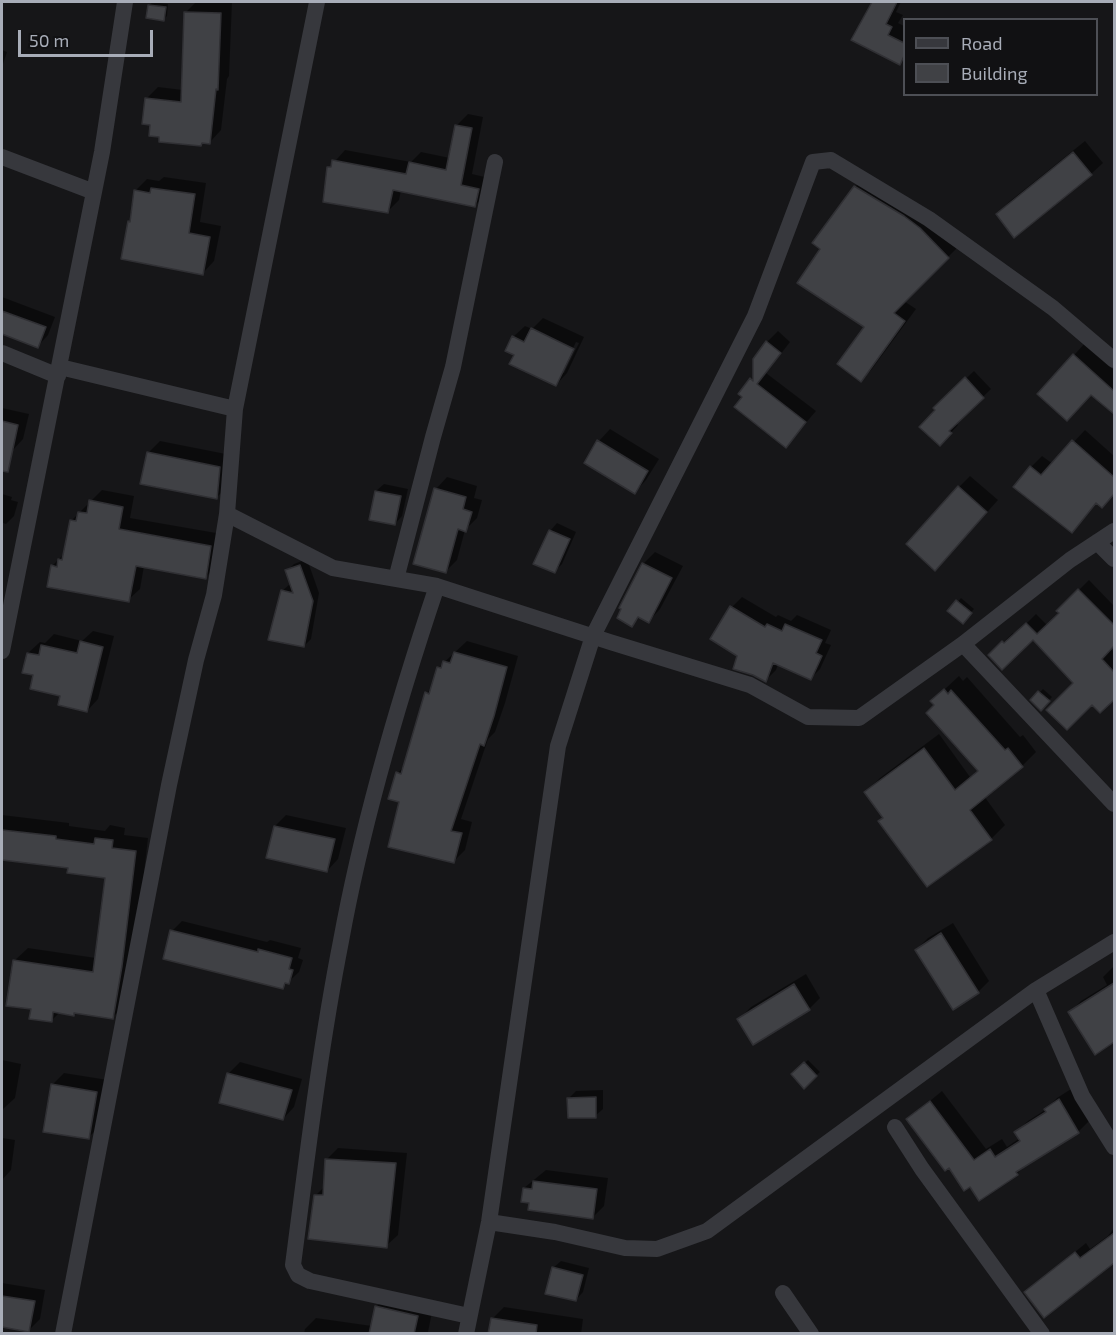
<!DOCTYPE html>
<html>
<head>
<meta charset="utf-8">
<style>
	body { margin:0 }
	#map { position:relative; width:1116px; height:1335px; overflow:hidden; background:#161618; font-family:"Exo 2",sans-serif }
	canvas { display:block }
	.frame { position:absolute; inset:0; border:3px solid #a8adb8; pointer-events:none }
	.legend { position:absolute; left:903px; top:18px; width:195px; height:78px; box-sizing:border-box; background:#111113; border:2px solid #4d4f55; margin:0; padding:8px 10px; list-style:none; font-size:18px; color:#a8adb8 }
	.legend li { display:flex; align-items:center; gap:12px; height:30px }
	.legend b { width:30px; border:2px solid #4d4f55 }
	.scale { position:absolute; left:18px; top:30px; width:135px; height:27px; box-sizing:border-box; border:3px solid #a8adb8; border-top:0; padding-left:8px; font-size:18px; line-height:21px; white-space:nowrap; color:#a8adb8; -webkit-text-stroke:4px #111113; paint-order:stroke }
</style>
</head>
<body>
<div id="map">
<canvas width="1116" height="1335"></canvas>
<div class="frame"></div>
<ul class="legend">
<li><b style="height:8px;background:#37383d"></b>Road</li>
<li><b style="height:16px;background:#404145"></b>Building</li>
</ul>
<div class="scale">50 m</div>
</div>
<script>
const c = document.querySelector('canvas').getContext('2d');
c.lineJoin = 'round';
function fillPath(path, color) {
  c.fillStyle = color;
  c.fill(path, 'evenodd');
}
function trace(path, color, width, dash) {
  c.strokeStyle = color;
  c.lineWidth = width;
  c.lineCap = dash ? 'butt' : 'round';
  c.setLineDash(dash || []);
  c.stroke(path);
}
fillPath(new Path2D(`
	M153,2L168,4L167,16L164,19L149,5Z
	M196,2H232L229,76L227,79L221,130L210,142L204,141L201,145L161,135L152,123L146,99L158,87L183,90L186,12Z
	M873,2H901L896,12L903,15L898,23L904,26V58L900,63L853,39Z
	M2,50L7,52L2,67Z
	M468,114L483,117L472,174L489,178L486,194L475,206L401,190L399,200L388,211L329,168L345,150L411,162L421,152L450,158L457,125Z
	M1085,141L1103,163L1091,174L998,214L1009,202Z
	M866,175L960,245L904,301L916,309L872,369L861,380L866,326L855,187Z
	M164,177L206,183L200,222L221,226L214,261L203,273L129,222L131,220L135,191L147,179L159,181Z
	M2,297L55,317L48,335L38,346L2,333Z
	M543,318L584,337L567,373L556,385L516,355L513,337L525,326L532,329ZM576,342L579,343L564,373H561Z
	M778,331L790,342L766,373L816,411L786,446L744,396L751,379L755,375L767,342Z
	M1085,343L1114,370V412L1091,394H1039Z
	M974,371L991,389L956,423L958,425L947,437L935,408Z
	M2,408L29,414L23,439L12,451L2,449Z
	M610,429L659,459L646,480L635,492L586,462L599,441Z
	M1085,430L1114,456V493L1102,506L1097,502L1072,531L1031,467L1042,456L1053,464Z
	M160,441L231,455L228,486L217,497L148,453Z
	M970,476L998,500L947,557L959,487Z
	M447,477L477,486L474,498L482,500L477,518L465,530L457,560L446,571L436,489Z
	M384,484L408,489L402,516L395,524L371,519L376,491Z
	M102,490L134,496L130,518L222,534L217,565L206,577L144,566L140,589L128,600L52,566L64,554L72,520Z
	M2,494L12,497L11,500L18,502L14,516L6,524L3,523L2,525Z
	M557,523L576,532L562,564L554,572L550,531Z
	M655,552L683,566L660,609L649,621L640,617L632,625L643,564Z
	M307,559L319,593L311,639L304,646L282,591L290,584L292,585L287,571L294,564Z
	M1089,580L1114,606V644L1110,648L1114,652V698L1100,711L1033,637L990,655L1013,633L1015,635L1036,614L1048,626L1061,613L1059,610Z
	M742,597L776,617L778,615L791,621L797,615L831,630L825,643L831,645L820,669L810,679L778,664L776,670L766,680L739,655L712,639L732,607Z
	M961,598L974,609L962,622L950,611Z
	M93,631L114,636L98,699L87,711L35,674L28,653L40,642L45,643L54,634L82,641Z
	M467,641L518,656L505,703L495,732L488,739L461,819L472,822L465,850L454,861L401,801L398,773L404,766L427,693L432,687L438,668Z
	M959,676L963,681L967,677L1020,737L1023,735L1036,752L1022,766L984,796L1005,825L991,839L885,817L866,792L880,778L939,734L970,777L979,770L932,701Z
	M1043,689L1052,697L1041,709L1032,700Z
	M2,815L69,823V826L105,831L110,825L125,828L124,835L148,838L135,951L126,1004L113,1017L76,1011L73,1014L60,1012L51,1021L32,1008L14,961L28,948L96,958L107,877L70,867L2,859Z
	M286,815L346,828L338,859L327,871L275,826Z
	M182,921L267,942L270,940L301,948L298,958L303,960L299,972L283,987L172,931Z
	M953,923L989,981L978,992L916,950L928,938Z
	M1114,966V1041L1095,1053L1070,1012L1081,1001L1107,985L1103,977Z
	M806,974L820,998L809,1009L739,1019L751,1007Z
	M2,1060L21,1064L15,1098L3,1109H2Z
	M808,1060L820,1072L804,1086L793,1074Z
	M240,1062L302,1079L294,1107L283,1119L221,1102L229,1073Z
	M64,1073L108,1080L100,1126L88,1138L52,1085Z
	M1071,1089L1090,1120L1078,1132L1027,1163L1017,1174L970,1185L950,1166L908,1119L942,1091L986,1149L1002,1139L1007,1147L1020,1138L1016,1132L1028,1121L1045,1110L1057,1098Z
	M603,1090V1109L595,1116L569,1098L576,1091Z
	M2,1138L15,1140L11,1170L2,1180Z
	M338,1148L407,1153L398,1235L386,1246L315,1196L325,1186L327,1159Z
	M546,1170L608,1178L604,1206L592,1218L530,1202L524,1188Z
	M1114,1228V1261L1044,1316L1026,1292L1086,1243L1090,1249L1108,1236Z
	M561,1261L589,1268L583,1292L576,1300L553,1268Z
	M2,1283L45,1290L40,1319L29,1330L2,1326Z
	M387,1296L432,1312L428,1332L304,1334L305,1329L316,1318L372,1326L376,1307Z
	M504,1307L583,1319L581,1334H490L492,1319Z`), '#0007');
const building = new Path2D(`
	M872,2H897L886,24L892,27L888,35L904,43V56L900,65L851,40Z
	M148,5L166,7L164,21L146,18Z
	M184,12L221,13L218,90L216,89L210,144L202,143L201,146L159,142V137L149,136L150,125L142,124L145,98L181,102Z
	M455,125L472,128L461,185L479,189L475,207L393,190L388,213L323,202L327,167H331L332,160L406,174L409,162L446,170Z
	M1073,152L1092,175L1014,238L996,214Z
	M854,186L904,216L920,228L949,258L894,313L905,321L861,382L837,364L864,327L797,283L820,249L812,243Z
	M151,188L195,194L189,233L210,237L203,275L121,259L128,221L130,222L134,190L150,193Z
	M2,311L46,327L38,348L2,334Z
	M531,328L574,349L556,386L509,364L514,355L505,351L512,336L524,342Z
	M766,341L781,353L757,384L806,422L786,448L734,407L742,397L738,394L750,378L753,381V359Z
	M1073,354L1114,391V414L1091,395L1067,421L1037,394Z
	M965,377L984,398L949,431L952,433L940,446L919,427L935,410L933,408Z
	M2,421L18,425L8,472L2,471Z
	M597,440L648,471L635,494L584,463Z
	M1072,440L1114,477V494L1102,508L1096,503L1072,533L1013,487L1030,466L1041,475Z
	M147,452L220,467L217,499L140,484Z
	M958,486L987,512L935,571L906,544Z
	M434,488L466,497L463,509L472,512L466,532L458,529L446,573L413,564Z
	M375,491L401,496L395,525L369,520Z
	M89,500L123,507L119,529L211,546L206,579L136,566L129,602L47,587L51,565L57,567L58,559L62,560L70,520L76,521L78,512L87,513Z
	M549,530L570,539L555,573L533,564Z
	M642,563L672,578L649,623L638,617L632,627L617,618L621,609L619,608Z
	M300,565L313,601L304,647L268,640L281,590L293,593L285,570Z
	M1078,589L1114,625V646L1102,659L1114,672V700L1100,713L1092,705L1067,730L1046,710L1073,683L1033,640L1002,670L988,655L1002,641L1004,643L1026,623L1037,634L1059,613L1056,611Z
	M956,600L972,613L963,624L947,611Z
	M730,606L765,627L767,624L782,631L785,624L822,640L816,653L822,656L811,680L773,663L766,682L753,675L733,669L737,656L710,639Z
	M80,641L103,647L87,712L58,705L60,696L30,689L33,675L22,673L27,653L39,655L41,645L77,653Z
	M454,652L507,667L494,716L484,746L480,744L451,831L462,833L454,863L388,847L399,802L388,799L396,772L401,774L425,692L429,694L437,667L441,668L443,661L450,663Z
	M944,689L948,694L951,690L1005,750L1008,748L1023,767L970,810L992,840L927,887L878,821L883,818L864,792L924,748L955,790L978,771L926,713L934,705L930,701Z
	M1038,691L1050,701L1041,711L1030,700Z
	M274,826L335,839L327,872L266,858Z
	M2,830L56,836V839L94,844L95,838L113,840L112,848L136,851L122,966L113,1019L74,1013V1016L53,1012L52,1022L29,1019L31,1009L6,1006L13,960L93,972L105,878L67,873L68,868L2,860Z
	M170,930L258,952V949L292,958L289,969L293,970L289,984L285,983L283,989L163,959Z
	M941,933L979,993L953,1010L915,950Z
	M1114,983V1042L1095,1055L1068,1012Z
	M794,984L810,1010L753,1045L737,1019Z
	M804,1062L817,1076L804,1089L791,1074Z
	M227,1073L292,1090L283,1120L219,1103Z
	M51,1084L97,1092L89,1139L43,1132Z
	M596,1097V1118H568L567,1098Z
	M1059,1099L1079,1133L1016,1172L1018,1175L979,1201L970,1187L964,1191L949,1168L945,1171L906,1119L930,1101L974,1160L990,1149L995,1157L1020,1141L1014,1132L1046,1112L1044,1109Z
	M325,1159L396,1163L387,1248L308,1239L314,1195H323Z
	M533,1181L597,1189L593,1219L528,1210L529,1203L521,1202L523,1188L532,1189Z
	M1114,1233V1263L1044,1318L1024,1292L1075,1252L1080,1258Z
	M552,1267L583,1275L576,1301L545,1294Z
	M2,1296L35,1301L29,1332L2,1327Z
	M375,1306L418,1316L414,1334H369Z
	M491,1318L537,1325L536,1334H488Z`);
fillPath(building, '#404145');
trace(building, '#303034', 1.5);
trace(new Path2D(`
	M2,157L94,192
	M2,353L58,376
	M60,367L235,409
	M227,514L333,568L437,586L610,642L750,685L808,717L859,718L963,644L1070,560L1114,531
	M1097,542L1114,559
	M396,579L433,437L453,367L495,162
	M437,586C398,702 363,820 341,941C320,1048 307,1157 293,1265L298,1275L310,1281L469,1316
	M963,644L1114,804
	M2,651L102,152L125,2
	M1036,990L1082,1096L1114,1147
	M895,1127L922,1169L1042,1334
	M489,1222L555,1232L625,1248L657,1249L707,1231L1036,990L1114,942
	M783,1293L811,1334
	M63,1334L169,785L196,660L214,595L227,514L235,409L317,2
	M466,1334L489,1222L558,746L593,636L755,316L813,162L831,160L929,219L1053,308L1114,360`), '#37383d', 16);
</script>
</body>
</html>
